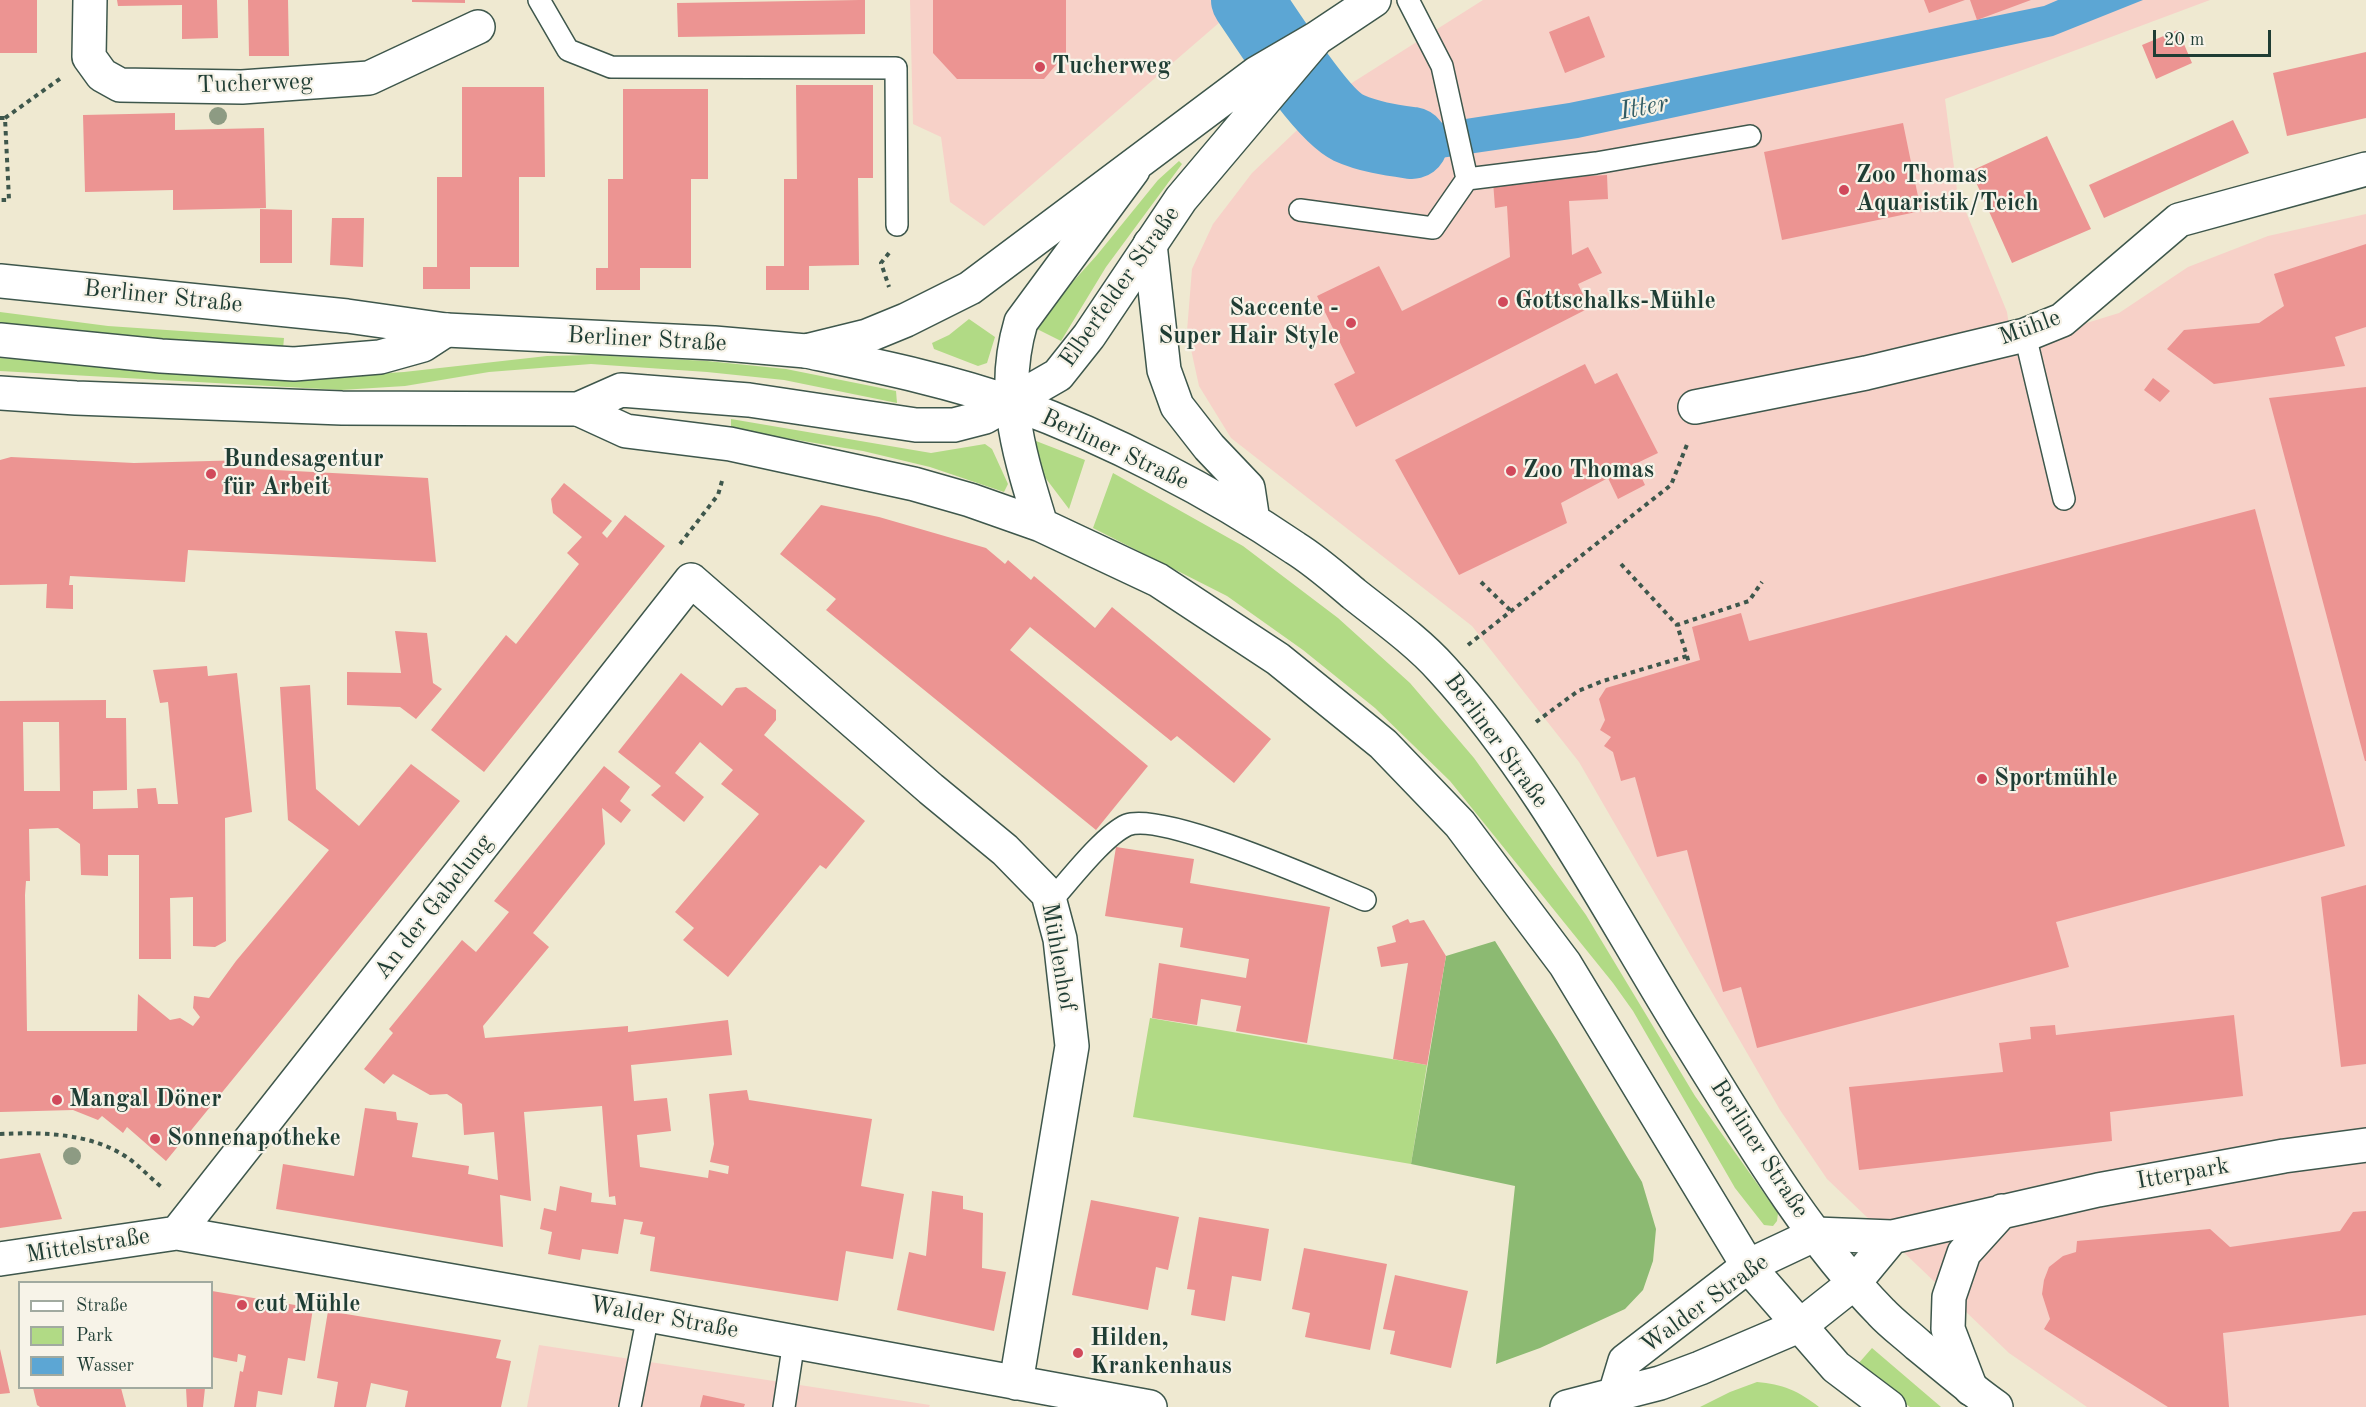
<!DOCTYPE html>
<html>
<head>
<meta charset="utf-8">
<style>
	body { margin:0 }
	#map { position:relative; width:2366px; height:1407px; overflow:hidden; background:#efe9d1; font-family:"Old Standard TT",serif }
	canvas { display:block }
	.legend { position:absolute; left:18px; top:1281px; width:195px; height:108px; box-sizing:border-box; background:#f7f3e8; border:2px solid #a1aaa0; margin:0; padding:8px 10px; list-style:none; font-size:18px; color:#1f3d34 }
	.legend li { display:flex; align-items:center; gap:12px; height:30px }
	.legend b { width:30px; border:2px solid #a1aaa0 }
	.scale { position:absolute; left:2153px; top:30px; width:118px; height:27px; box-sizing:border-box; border:3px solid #1f3d34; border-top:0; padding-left:8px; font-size:18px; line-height:21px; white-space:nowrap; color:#1f3d34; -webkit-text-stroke:4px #f7f3e8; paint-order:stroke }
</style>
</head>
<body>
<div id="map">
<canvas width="2366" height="1407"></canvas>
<ul class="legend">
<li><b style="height:8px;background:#fff"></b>Straße</li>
<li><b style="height:16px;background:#b1da85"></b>Park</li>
<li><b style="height:16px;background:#5ca6d4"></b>Wasser</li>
</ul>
<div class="scale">20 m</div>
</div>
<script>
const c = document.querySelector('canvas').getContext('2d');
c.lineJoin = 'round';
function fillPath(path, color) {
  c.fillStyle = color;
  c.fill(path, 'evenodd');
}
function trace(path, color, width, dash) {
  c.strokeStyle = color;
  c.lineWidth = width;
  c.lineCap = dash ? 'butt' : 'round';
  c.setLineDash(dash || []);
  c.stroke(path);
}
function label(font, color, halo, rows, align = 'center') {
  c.font = font + ' "Old Standard TT",serif';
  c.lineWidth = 4.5;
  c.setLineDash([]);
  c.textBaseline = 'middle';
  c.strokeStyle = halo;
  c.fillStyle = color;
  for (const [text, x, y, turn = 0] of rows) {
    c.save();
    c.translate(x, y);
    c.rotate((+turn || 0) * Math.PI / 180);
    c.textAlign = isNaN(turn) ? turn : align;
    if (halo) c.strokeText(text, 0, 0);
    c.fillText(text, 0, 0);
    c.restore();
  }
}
fillPath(new Path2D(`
	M910,0H1224L1235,9L984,226L950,202L941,137L913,124Z
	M1483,0H2210L1945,99L1957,190L2007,312L2012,346L2119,313L2188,267L2268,236L2366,214V1407H2087L2009,1353L1827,1179L1780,1110L1579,762L1472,626L1231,438L1199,386L1187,331L1192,269L1213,224L1252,173L1336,93Z
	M539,1345L930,1405L929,1407H527Z`), '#f7d1c8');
fillPath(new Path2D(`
	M1179,161L1182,164L1106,267L1061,341L1037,329L1061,295L1097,255L1158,180Z
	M0,312L108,326L284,338L283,349L185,345L0,325Z
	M969,319L995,337L987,363L978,366L934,349L932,343L949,335Z
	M592,355L707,361L786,369L896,391L897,403L784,380L707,372L591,364L489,372L405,386L341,390L0,371V358L159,369L342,376L404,372L547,356Z
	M731,419L931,453L985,444L992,449L1008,484L1004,492L930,467L863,451L731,429Z
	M1036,441L1085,460L1069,509L1044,476L1030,449Z
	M1113,473L1243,546L1338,618L1410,683L1474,758L1586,915L1695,1096L1778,1213L1777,1221L1773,1226L1764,1225L1735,1188L1633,1011L1613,983L1450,781L1375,708L1303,650L1227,596L1093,528Z
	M1150,1018L1427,1065L1411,1164L1133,1117Z
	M1872,1348L1941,1407H1910L1879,1384L1858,1364Z
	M1757,1382C1782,1384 1799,1391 1819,1407H1700L1730,1392Z`), '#b1da85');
fillPath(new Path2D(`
	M1495,941L1557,1040L1642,1182L1656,1229L1653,1261L1643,1290L1625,1309L1540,1348L1496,1364L1515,1186L1411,1164L1446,956Z`), '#8cba72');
fillPath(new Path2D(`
	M2058,0H2143L2053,36L1578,138L1420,161L1341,151L1312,116L1336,93L1368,118L1420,126L1569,103L2044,6Z`), '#5ca6d4');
trace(new Path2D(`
	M1247,0C1267,29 1321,115 1349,128C1369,137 1391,140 1412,143`), '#5ca6d4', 72);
fillPath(new Path2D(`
	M0,0H37V53H0Z
	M117,0H217L218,38L182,39V5L118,6Z
	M248,0H288L289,56H249Z
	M412,0H465V3L412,2Z
	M859,0H865V34L678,37L677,3Z
	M933,0H1066V53L1044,79H957L933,53Z
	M1924,0H1965L1929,13Z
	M1970,0H2031L1977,20Z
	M1589,16L1605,57L1565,73L1549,32Z
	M2178,30L2192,63L2156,79L2142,45Z
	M2366,52V118L2287,136L2273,73Z
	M796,85H873V178H858L859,265L809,266V290H766V266H784V179H797Z
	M462,87H544L545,177H519V267H470V289H423V267H437V177H462Z
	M623,89H708V179H691V268H640V290H596V268H608V179H623Z
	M175,113V130L264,128L266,208L173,210V190L85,192L83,115Z
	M2233,120L2249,153L2104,218L2089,185Z
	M1903,123L1921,211L1782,240L1764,152Z
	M2047,136L2091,229L2012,263L1971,171Z
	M1607,175L1608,199L1569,201L1572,255L1588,247L1602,273L1578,284L1589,308L1356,427L1334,384L1355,373L1317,296L1379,266L1402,311L1510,257L1507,206L1495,208L1493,181Z
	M260,209L292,210V263H260Z
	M332,218H364L363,267L330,265Z
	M2366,244V327L2335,337L2345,366L2214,384L2167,349L2184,330L2259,323L2284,306L2274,274Z
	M1585,364L1595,384L1617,373L1658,453L1635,464L1645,485L1618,499L1608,478L1561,503L1567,523L1459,575L1395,460Z
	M2153,378L2170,391L2160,402L2144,390Z
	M2366,387V761H2365L2269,398Z
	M11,457L134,463L248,460L256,464V469L428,478L436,562L188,550L185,582L70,576L69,585H73V609L46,608L47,584L0,585V460Z
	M564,483L612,521L602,533L607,538L625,515L665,546L484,772L431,730L506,635L516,644L579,564L567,553L582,537L553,513L551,499Z
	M821,505L879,517L986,548L1005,564L1008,560L1031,580L1034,576L1095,628L1112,607L1271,739L1234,783L1177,736L1171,741L1030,627L1010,650L1148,766L1096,830L826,610L836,599L780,554Z
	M2255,509L2345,846L2056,922L2069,967L1757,1048L1741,987L1723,992L1687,850L1657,857L1635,777L1621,781L1613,752L1604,746L1611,737L1600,730L1605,720L1599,699L1606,688L1700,660L1692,627L1741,613L1749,641Z
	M395,631L427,633L433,683L442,689L416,719L400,707L347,705V672L401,673Z
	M207,666L208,676L237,673L252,812L225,818L226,941L215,947L193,946V897L170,898L171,959H139V855H108V876L81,875L80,844L58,828L29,829L30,881H26L25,895L27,1031H137L138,994L170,1020L180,1018L193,1026L200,1017L193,1008L194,996L209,998L236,961L329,850L288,820L280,687L310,685L316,789L359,826L411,764L460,801L166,1161L127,1127L123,1133L102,1116L98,1120L73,1110L0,1112V701L106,700V718H126L127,790L93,791V809L138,808L137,789L156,788L158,804H178L168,702L160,703L153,670ZM23,722H59L60,791H24Z
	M681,673L722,706L736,688L746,687L776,710V720L764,735L865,821L826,869L820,865L728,977L683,940L694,928L675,912L759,814L721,784L733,770L700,742L675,773L704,797L684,822L651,795L661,786L618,752Z
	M604,766L630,787L620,801L631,810L621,823L602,808L605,844L533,933L549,947L483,1026L485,1038L628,1026V1032L728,1020L732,1055L631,1065L634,1101L667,1098L671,1131L637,1135L640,1167L708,1178L709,1170L728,1174L729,1166L710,1162L714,1144L709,1094L747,1090L749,1100L872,1119L861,1186L904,1194L893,1259L846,1251L838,1301L650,1271L655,1237L640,1234L643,1222L624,1219L618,1254L582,1249L580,1260L548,1254L552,1232L540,1229L544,1208L556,1211L560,1186L592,1193L591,1202L616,1205L615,1196L609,1197L602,1106L524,1112L531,1201L500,1195L503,1247L276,1209L283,1164L354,1176L365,1108L396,1112L397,1120L418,1123L412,1157L469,1166L468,1174L498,1180L494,1132L464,1135L462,1104L447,1094L430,1095L393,1074L384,1084L364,1069L393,1033L389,1029L462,940L476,952L509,912L494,901Z
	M1116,847L1194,859L1190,883L1330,907L1307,1043L1236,1031L1241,1006L1201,999L1197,1025L1152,1018L1159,963L1246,978L1249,959L1180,947L1183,928L1105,916Z
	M2366,885V1064L2341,1067L2321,897Z
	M1408,919L1410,923L1424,920L1446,956L1427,1065L1393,1059L1408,963L1381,967L1377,947L1396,942L1392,926Z
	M2234,1015L2243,1096L2110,1112L2112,1141L1859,1170L1849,1087L2003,1072L1999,1043L2031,1039L2030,1027L2055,1025L2056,1035Z
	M40,1153L62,1219L0,1228V1159Z
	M932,1191L963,1196V1209L983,1213L982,1268L1006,1272L994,1331L897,1310L909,1252L926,1256Z
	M1091,1200L1179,1217L1168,1270L1156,1267L1148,1310L1072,1295Z
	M2366,1211V1315L2223,1333L2229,1407H2168L2044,1329L2050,1319L2042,1294L2044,1280L2049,1267L2063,1256L2076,1252L2077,1241L2210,1229L2230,1247L2340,1231L2353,1212Z
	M1199,1217L1269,1229L1261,1281L1232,1276L1225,1321L1191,1315L1195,1290L1187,1289Z
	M1304,1248L1387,1264L1370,1350L1305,1337L1310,1313L1292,1309Z
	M1395,1275L1468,1291L1451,1368L1390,1354L1395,1331L1383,1329Z
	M212,1291L313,1308L305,1361L288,1358L282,1395L258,1391L256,1407H234L240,1371L243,1372L246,1356L238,1354L237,1362L212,1357Z
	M328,1311L501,1340L496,1358L511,1361L501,1407H405L408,1391L371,1383L366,1407H334L338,1382L317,1378Z
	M0,1349L10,1393L0,1394Z
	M33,1388H121L126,1407H40L37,1405Z
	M186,1388H205L203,1407H187Z
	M703,1395L745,1404L744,1407H700Z`), '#ec9492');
const lane = new Path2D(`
	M539,0L568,50L611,67L896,68L897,225
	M1408,0L1442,66L1467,179
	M1300,210L1433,228L1467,179L1596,163L1750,136
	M2025,335L2064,499
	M1050,902C1069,881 1103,836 1127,825C1163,811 1324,883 1365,900
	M630,1407L648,1315
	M784,1407L794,1341`);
const street = new Path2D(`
	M90,0L89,57L102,75L120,85L242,87L369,78L478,27
	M1695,407L1866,373L2025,335L2062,320L2179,220L2366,169
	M177,1233L691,580L931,789L1005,850L1048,894L1060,939L1072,1046L1016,1383
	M0,1259L177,1233L648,1315L1150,1407
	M1971,1389L1948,1329L1949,1297L1964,1253L2002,1211
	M1615,1394L1625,1361L1748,1266L1816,1234L1892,1237L2098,1190L2284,1156L2366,1145
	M1567,1407L1660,1383L1700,1368L1801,1325L1854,1283L1892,1237`);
const secondary = new Path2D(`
	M1150,244L1164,370L1177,406L1209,447L1248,488L1253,521
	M0,340L161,356L294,364L380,357L423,345L446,330
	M806,351C877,366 947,380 1015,404C1108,438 1213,492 1295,548C1316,561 1335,578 1354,594C1383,617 1418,642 1442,669C1537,772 1607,908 1681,1028C1742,1125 1800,1229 1881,1312C1892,1324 1906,1334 1918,1345C1944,1366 1969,1388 1996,1407
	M578,409L626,431L730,444L914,484L970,500L1041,525L1158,580L1278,659L1383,744L1460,824L1565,964L1748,1266L1836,1367L1889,1407
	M1041,525C1020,455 999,396 1021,322L1133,170`);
const primary = new Path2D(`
	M0,281L347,316L446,330L714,343L806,351L867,336L906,320L970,288L1257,73L1317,38L1374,0
	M0,393L76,398L342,408L578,409L621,390L749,400L916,425H954L985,417L1058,375L1089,336L1181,199L1317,38`);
trace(lane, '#3e574c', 24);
trace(street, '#3e574c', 36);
trace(secondary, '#3e574c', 36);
trace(primary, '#3e574c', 36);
trace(new Path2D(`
	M0,118H5L9,200H0
	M5,118L61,78
	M889,253L881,263L889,287
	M680,544L718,495L722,481
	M1621,564L1677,625
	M1481,582L1511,611
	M1468,645L1671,485L1688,442
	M1687,656L1689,664
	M1536,722L1578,691L1603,681L1687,656L1677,625L1749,601L1762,582
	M0,1134C42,1132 89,1133 125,1156C139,1165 151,1179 164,1189`), '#3e574c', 4, [4.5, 4.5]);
trace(lane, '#fff', 21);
trace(street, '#fff', 33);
trace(secondary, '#fff', 33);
trace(primary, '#fff', 33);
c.fillStyle = '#8d9b83';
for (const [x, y] of [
	[218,116],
	[72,1156]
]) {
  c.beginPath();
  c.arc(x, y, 9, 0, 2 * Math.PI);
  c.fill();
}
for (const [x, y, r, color] of [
	[1040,67,6,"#d1495b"],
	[1844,190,6,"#d1495b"],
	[1503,302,6,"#d1495b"],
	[1351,323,6,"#d1495b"],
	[1511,471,6,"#d1495b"],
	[211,474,6,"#d1495b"],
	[1982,779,6,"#d1495b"],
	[57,1100,6,"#d1495b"],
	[155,1139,6,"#d1495b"],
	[242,1305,6,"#d1495b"],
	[1078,1353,6,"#d1495b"]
]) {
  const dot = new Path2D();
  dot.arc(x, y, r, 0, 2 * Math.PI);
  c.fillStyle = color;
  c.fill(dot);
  trace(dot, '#f7f3e8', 2);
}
label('bold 24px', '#1f3d34', '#f7f3e8', [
	["Tucherweg",1052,67],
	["Zoo Thomas",1856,176],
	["Aquaristik/Teich",1856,204],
	["Gottschalks-Mühle",1515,302],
	["Saccente -",1339,309,"right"],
	["Super Hair Style",1339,337,"right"],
	["Bundesagentur",223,460],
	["für Arbeit",223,488],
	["Zoo Thomas",1523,471],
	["Sportmühle",1994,779],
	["Mangal Döner",69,1100],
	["Sonnenapotheke",167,1139],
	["cut Mühle",254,1305],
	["Hilden,",1090,1339],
	["Krankenhaus",1090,1367]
], 'left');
label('24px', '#1f3d34', '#f7f3e8', [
	["Tucherweg",255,84,-2],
	["Elberfelder Straße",1120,287,-55],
	["Berliner Straße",163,297,6],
	["Mühle",2030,328,-20],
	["Berliner Straße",647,340,3],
	["Berliner Straße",1115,450,25],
	["Berliner Straße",1496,741,54],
	["An der Gabelung",434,907,-52],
	["Mühlenhof",1058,957,80],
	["Berliner Straße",1759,1149,57],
	["Itterpark",2183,1174,-10],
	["Mittelstraße",88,1246,-9],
	["Walder Straße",1705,1304,-36],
	["Walder Straße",664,1318,10]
]);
label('italic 26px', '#315c64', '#f7f3e8', [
	["Itter",1644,108,-11]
]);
</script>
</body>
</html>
